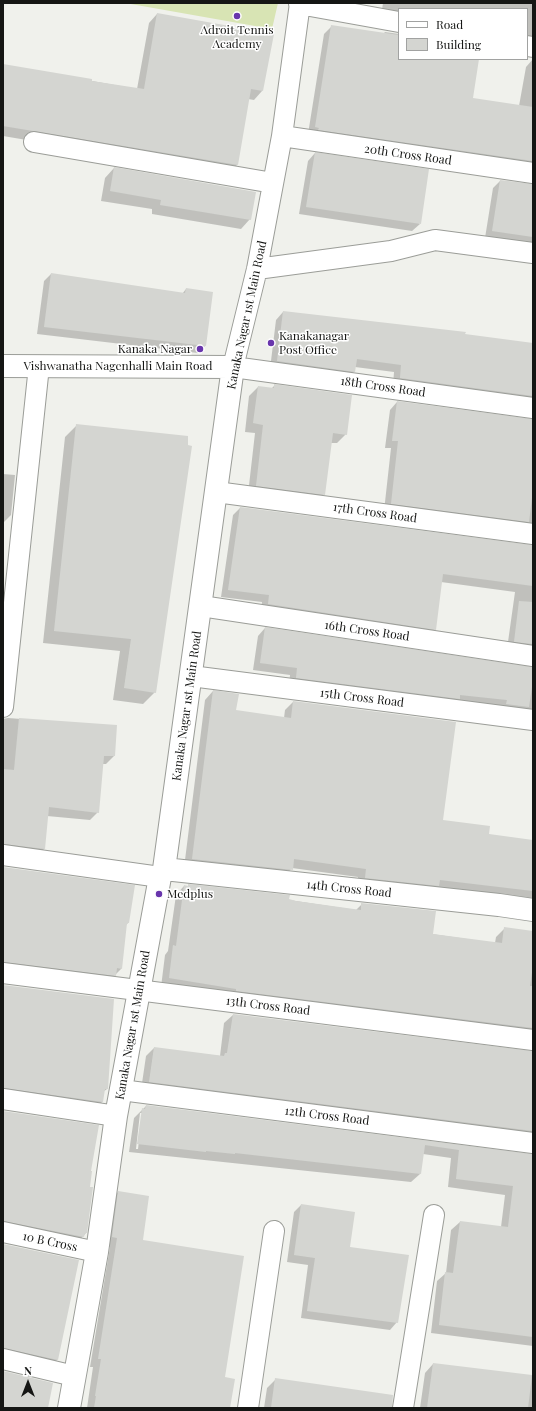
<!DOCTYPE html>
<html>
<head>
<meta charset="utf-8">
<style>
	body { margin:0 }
	#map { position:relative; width:536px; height:1411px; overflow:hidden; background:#f0f1ec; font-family:"Playfair Display",serif }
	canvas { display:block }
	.frame { position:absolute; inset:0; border:4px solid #151614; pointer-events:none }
	.legend { position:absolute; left:398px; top:8px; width:130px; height:52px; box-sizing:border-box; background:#fff; border:1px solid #a1a2a1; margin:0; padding:5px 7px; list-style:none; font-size:12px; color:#151614 }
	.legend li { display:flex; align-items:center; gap:8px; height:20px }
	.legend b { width:20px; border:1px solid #a1a2a1 }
	.north { position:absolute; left:8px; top:1363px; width:40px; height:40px; -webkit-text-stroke:3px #fff; paint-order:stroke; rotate:0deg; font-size:11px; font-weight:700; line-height:16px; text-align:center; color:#151614 }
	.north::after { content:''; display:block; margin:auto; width:14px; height:18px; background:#151614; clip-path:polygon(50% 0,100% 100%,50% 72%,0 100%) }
</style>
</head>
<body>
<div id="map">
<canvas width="536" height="1411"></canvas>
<div class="frame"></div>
<ul class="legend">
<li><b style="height:5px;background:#fff"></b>Road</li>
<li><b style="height:11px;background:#d4d5d1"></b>Building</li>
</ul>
<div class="north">N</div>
</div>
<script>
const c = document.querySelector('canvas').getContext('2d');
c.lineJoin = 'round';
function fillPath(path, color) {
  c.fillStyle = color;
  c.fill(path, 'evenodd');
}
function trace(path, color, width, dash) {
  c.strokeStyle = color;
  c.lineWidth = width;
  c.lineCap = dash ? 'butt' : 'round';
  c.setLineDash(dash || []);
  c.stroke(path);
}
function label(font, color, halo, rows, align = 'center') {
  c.font = font + ' "Playfair Display",serif';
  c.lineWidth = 3;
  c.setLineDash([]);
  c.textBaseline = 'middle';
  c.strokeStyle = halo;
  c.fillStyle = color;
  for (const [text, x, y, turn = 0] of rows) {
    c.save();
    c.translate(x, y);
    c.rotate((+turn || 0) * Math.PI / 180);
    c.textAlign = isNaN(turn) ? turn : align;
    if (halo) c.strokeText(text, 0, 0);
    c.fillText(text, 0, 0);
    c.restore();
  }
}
fillPath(new Path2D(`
	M125,3H278L272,29Z`), '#d8e4b4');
fillPath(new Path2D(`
	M383,3H533V46L527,43V9H399V21L381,16Z
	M157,14L273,34L262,91L254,100L248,99L237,165L228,174L3,136V65L137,89L149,23Z
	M332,26L383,34L385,32L399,34V59H478L472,99L519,106L526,67L533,59V172L308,134L324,34Z
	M315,153L420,224L412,231L299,214L308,161Z
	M114,168L250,219L241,229L152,214V209L101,201L105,178Z
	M500,181L533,185V246L485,238L493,188Z
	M51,274L182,294L186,289L205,346L198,353L37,334L44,281Z
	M283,312L533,344V407L393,385L394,372L355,367L354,372L346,379L270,369L276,320Z
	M275,385L346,434L337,443H331L324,494L316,503L248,494L255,433L245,432L249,396L258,387L271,389Z
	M397,402L533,420V533L384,511L391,448H385L390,410Z
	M77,425L155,692L143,704L113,700L120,651L43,643L65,437Z
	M3,474L15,475L11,515L3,523Z
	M240,508L533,546V655L507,649L515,592L441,582L435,629L428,637L261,612L262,602L221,597L233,515Z
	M265,628L533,668V715L289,685L290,675L253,670L258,636Z
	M213,691L235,711L284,718L285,710L293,702L442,821L487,835L533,841V900L357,886L358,877L292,868L283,878L184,868L205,700Z
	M8,718L116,726L114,756L106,764H102L98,812L90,820L47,816L44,849L36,857L3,852V719Z
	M3,868L128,923L126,925L121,969L107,983L3,970Z
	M189,885L356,910L362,904L432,934L495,943L496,937L505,928L533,932V1041L161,987L165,955L168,951L176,895L184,886L187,887Z
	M3,986L107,1089L103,1092L102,1102L94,1110L3,1096Z
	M233,1015L533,1052V1144L141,1090L146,1056L154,1048L220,1056L224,1023Z
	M146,1106L533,1155V1346L431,1333L437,1281L446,1273L451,1230L460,1222L501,1227L505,1195L448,1187L451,1158L423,1154L420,1174L411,1182L129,1152L134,1118ZM140,1113H142L138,1149H136Z
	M3,1112L89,1172L86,1233L75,1245L3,1230Z
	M118,1192L141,1241L224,1378L229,1408H87L93,1367H90L110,1247L104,1246L110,1201Z
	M301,1205L348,1248L397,1322L390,1330L301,1318L308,1265L287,1262L294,1212Z
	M3,1245L78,1261L57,1360L49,1368L3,1357Z
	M433,1364L533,1376V1408H420L425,1373Z
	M276,1379L381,1408H264L267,1388Z`), '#0003');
fillPath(new Path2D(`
	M157,13L274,34L263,91L251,89L238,165L3,126V64L92,79V81L144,89Z
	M331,25L399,35V59H479L473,98L533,107V161L318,130L319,128L315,127Z
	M315,152L429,169L421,224L306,207Z
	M114,167L256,192L251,220L160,205L161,200L110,191Z
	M500,180L533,184V237L492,231Z
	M51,273L185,293L186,288L213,292L206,346L44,327Z
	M283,311L466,332L465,334L533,343V396L400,378L401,365L357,359L355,372L277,361Z
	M274,384L352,395L347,435L333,433L325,495L256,486L263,425L253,423L258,386L274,388Z
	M397,401L533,419V489L529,522L391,504L398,441H392Z
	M76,424L188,436V445L192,446L156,693L124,688L131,639L54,631Z
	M240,507L533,545V586L443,574L436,630L268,604L269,595L228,590Z
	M519,601L533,602V644L514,642Z
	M265,627L533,667V680L529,707L506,704L507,700L460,695V699L296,678L297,668L260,663Z
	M213,690L239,694L236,710L291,718L293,701L456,722L443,820L490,826L489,834L533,840V891L440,880L439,886L365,878L366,869L294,859L293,870L192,859Z
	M19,718L117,725L115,756H104L99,813L49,807L45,849L3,844V769L14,770Z
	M3,867L135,885L129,923H127L122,969L117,968L116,976L3,962Z
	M188,884L290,895L289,899L296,901L361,910V903L436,911L433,934L502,943L504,927L533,931V965L530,986H533V1028L236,991V989L169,978L173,945L176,946L184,885L188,886Z
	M3,985L114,999L108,1089H105L103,1102L3,1088Z
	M233,1014L533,1051V1131L149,1082L154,1047L224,1056L225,1053H227Z
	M146,1105L533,1154V1337L439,1325L445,1272L453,1273L460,1221L508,1227L513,1186L456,1179L459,1150L425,1145L421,1174L235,1153V1154L206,1151V1152L137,1144L142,1108L145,1109Z
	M3,1111L99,1125L91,1171H92L90,1187H93L87,1233H85L84,1237L3,1221Z
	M118,1191L149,1196L143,1240L244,1256L225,1377L235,1379L230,1408H94L96,1396H95L101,1359H98L117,1238L112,1237Z
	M301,1204L355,1212L350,1247L409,1255L398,1323L307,1311L315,1258L294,1255Z
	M3,1244L79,1260L58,1360L3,1348Z
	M433,1363L532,1375L528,1408H427Z
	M3,1371L53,1383L48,1408H3Z
	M275,1378L393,1395L392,1408H271Z`), '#d4d5d1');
const street = new Path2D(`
	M300,3L282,136L257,269L233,367L533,408
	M299,4L399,22
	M527,46L533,47
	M282,136L533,173
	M34,142L273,183
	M257,269L391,251L435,240L533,253
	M216,492L533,534
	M201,606L533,656
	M191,676L533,720
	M3,707L39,366
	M3,855L160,877
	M3,973L533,1040
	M121,1090L533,1143
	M3,1099L116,1116
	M3,1232L97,1252
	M3,1359L74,1376
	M248,1408L274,1231
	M403,1408L434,1215`);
const secondary = new Path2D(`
	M3,366L233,367L164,869L160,877L116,1116L97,1252L69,1408
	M164,869L499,905L533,910`);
trace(street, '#9b9d98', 22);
trace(secondary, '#9b9d98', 24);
trace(street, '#fff', 20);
trace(secondary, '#fff', 22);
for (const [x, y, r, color] of [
	[237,16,4,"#6835ac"],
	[271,343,4,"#6835ac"],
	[200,349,4,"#6835ac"],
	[159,894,4,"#6835ac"]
]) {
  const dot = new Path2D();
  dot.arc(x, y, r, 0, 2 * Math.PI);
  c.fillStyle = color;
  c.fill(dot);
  trace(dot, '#fff', 1.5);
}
label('12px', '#151614', '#fff', [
	["Adroit Tennis",237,30,"center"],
	["Academy",237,44,"center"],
	["Kanakanagar",279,336],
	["Post Office",279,350],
	["Kanaka Nagar",192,349,"right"],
	["Medplus",167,894]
], 'left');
label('12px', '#151614', '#fff', [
	["20th Cross Road",408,155,8],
	["Kanaka Nagar 1st Main Road",247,315,-78],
	["Vishwanatha Nagenhalli Main Road",118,366],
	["18th Cross Road",383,387,8],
	["17th Cross Road",375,513,8],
	["16th Cross Road",367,631,8],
	["15th Cross Road",362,698,7],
	["Kanaka Nagar 1st Main Road",187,706,-82],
	["14th Cross Road",349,889,6],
	["13th Cross Road",268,1006,7],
	["Kanaka Nagar 1st Main Road",133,1025,-80],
	["12th Cross Road",327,1116,7],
	["10 B Cross",50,1242,12]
]);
</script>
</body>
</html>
